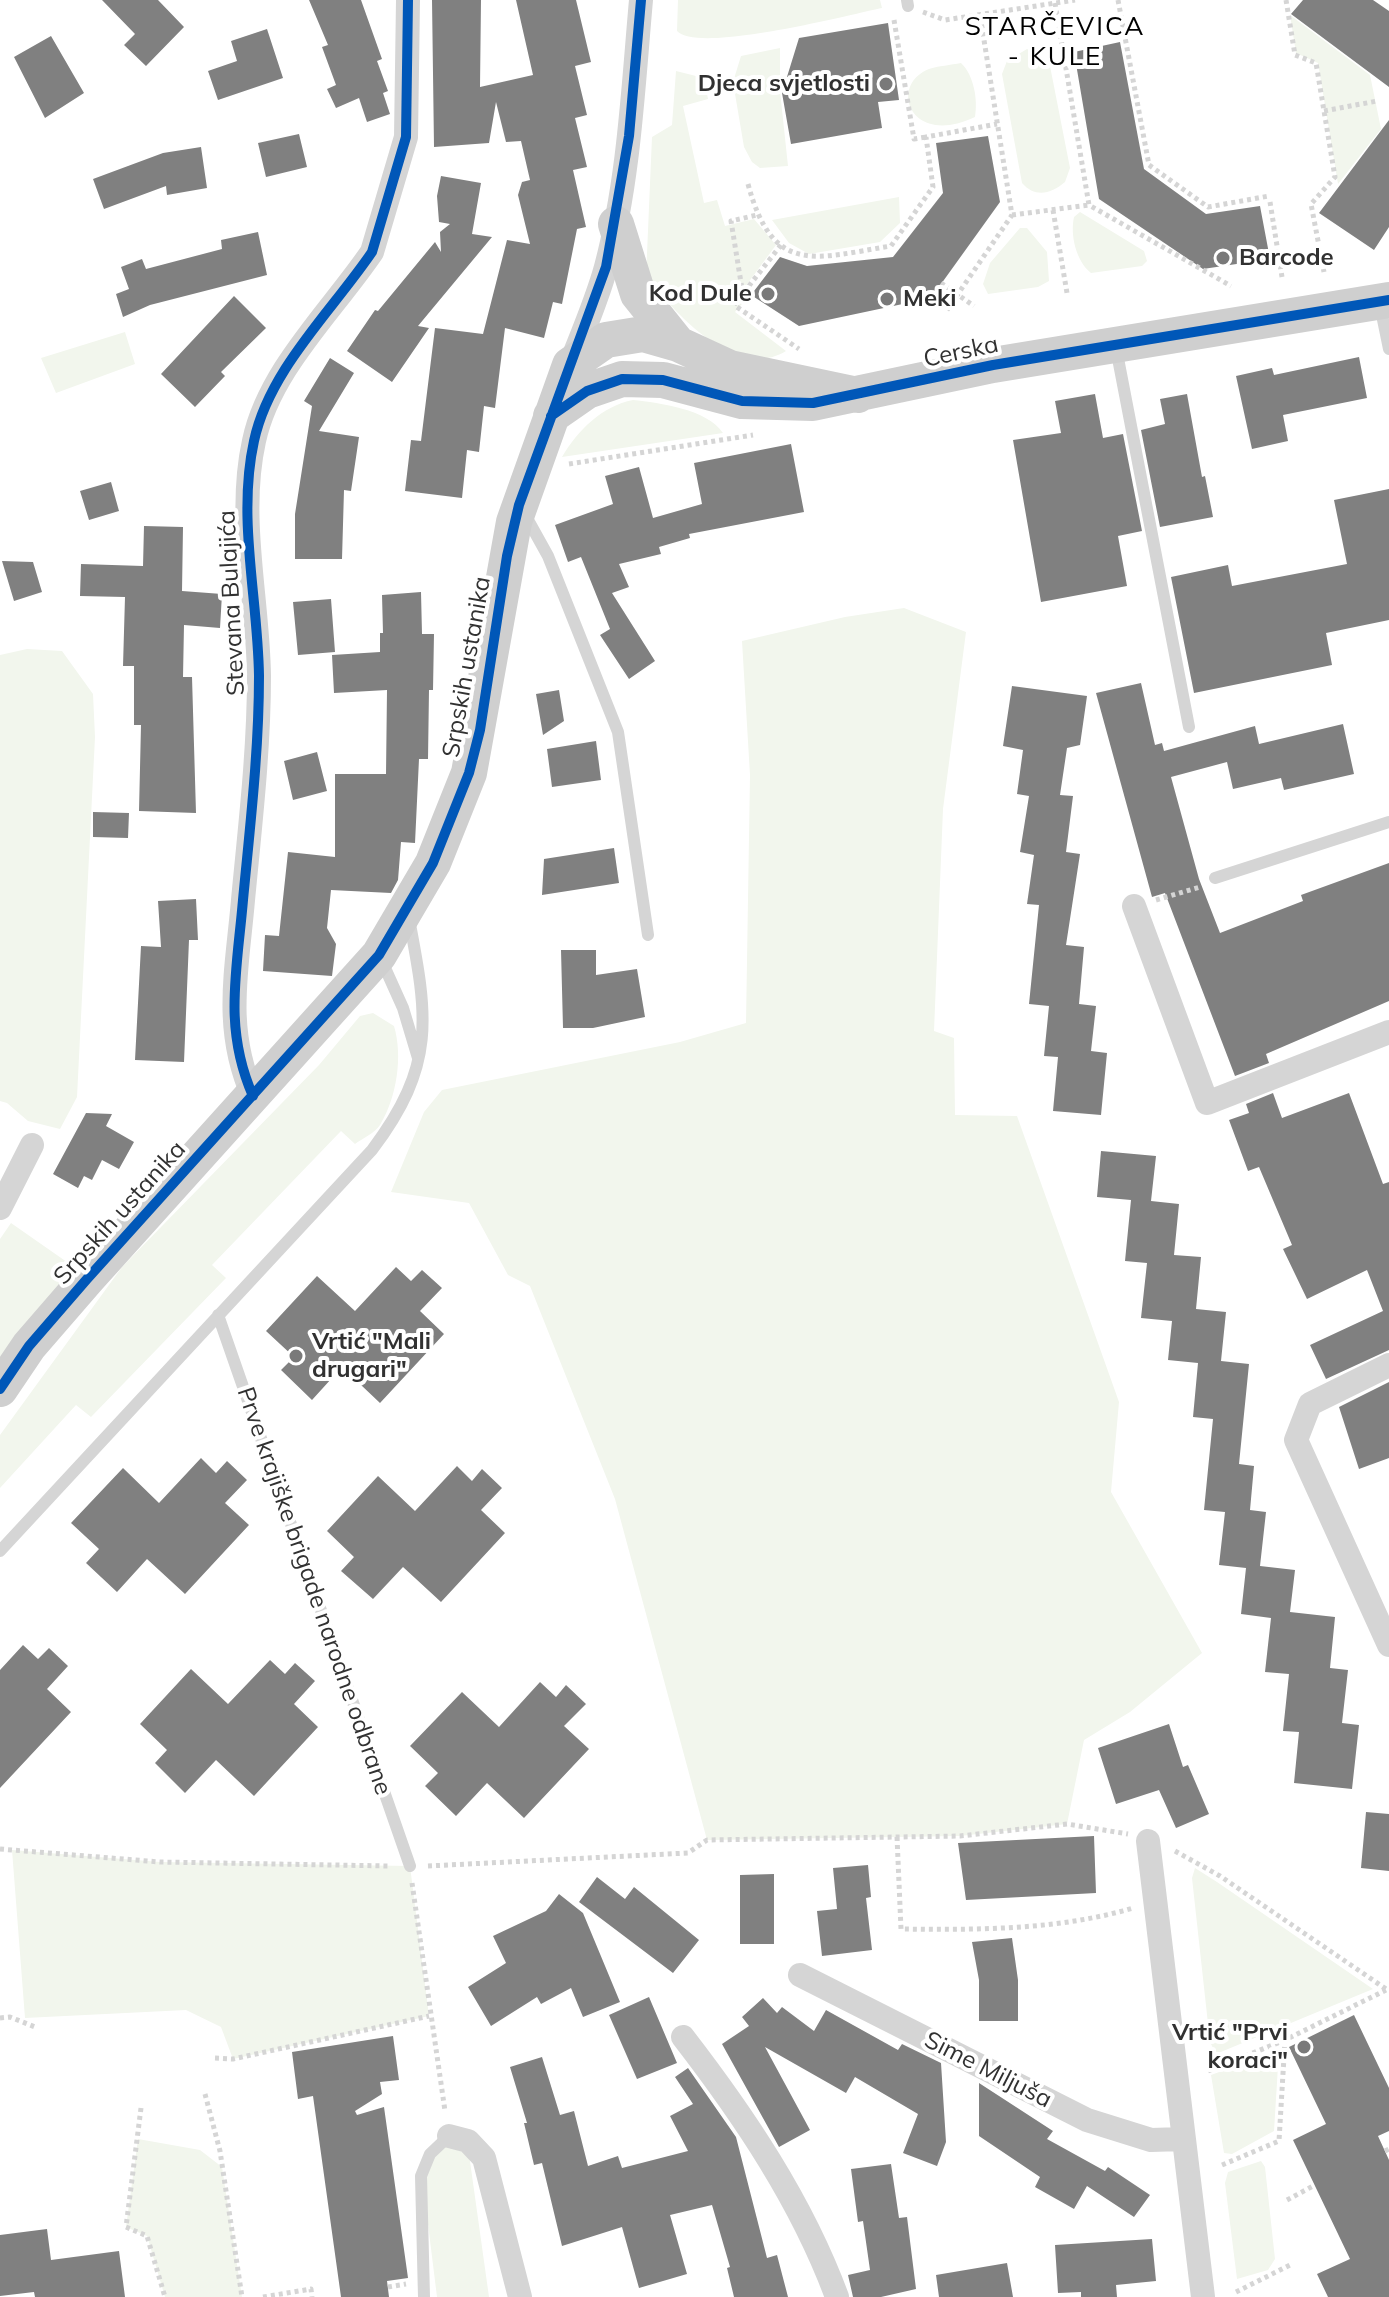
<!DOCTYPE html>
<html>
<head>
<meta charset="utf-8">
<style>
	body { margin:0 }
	canvas { display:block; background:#fff }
</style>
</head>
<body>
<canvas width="1389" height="2297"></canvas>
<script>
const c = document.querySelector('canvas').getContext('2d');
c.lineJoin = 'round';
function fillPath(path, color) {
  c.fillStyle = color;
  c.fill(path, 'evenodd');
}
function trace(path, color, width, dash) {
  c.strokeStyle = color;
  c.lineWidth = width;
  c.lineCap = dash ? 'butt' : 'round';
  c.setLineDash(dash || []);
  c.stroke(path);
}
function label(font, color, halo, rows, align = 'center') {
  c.font = font + ' Mulish,sans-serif';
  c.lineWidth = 8;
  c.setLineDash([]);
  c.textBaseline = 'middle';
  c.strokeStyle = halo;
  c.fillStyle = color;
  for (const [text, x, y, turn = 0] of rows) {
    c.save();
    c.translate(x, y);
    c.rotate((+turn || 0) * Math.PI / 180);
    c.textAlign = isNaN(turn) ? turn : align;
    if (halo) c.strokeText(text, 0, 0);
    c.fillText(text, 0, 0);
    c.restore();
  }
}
fillPath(new Path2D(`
	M678,0H880L882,8C848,15 698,54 677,31Z
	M1290,15L1370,75L1381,129L1338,184L1318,63L1296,53Z
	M780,48V91L788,166L760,168L752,162L744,147L733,82L741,56Z
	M1027,49L1041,55L1050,66L1070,168L1065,182C1051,194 1035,198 1022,183L1002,74L1007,61Z
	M961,63C974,75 978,100 975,117C910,148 888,85 929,69C938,66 951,65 961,63Z
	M676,71L704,78L708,99L683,106L704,203L717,200L725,226L754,219L776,245L745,287L747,298L735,312L786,351C735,382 675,312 646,277L652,137L672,125Z
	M899,197L900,223L880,242L809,254L789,243L772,220Z
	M1080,212L1144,251L1147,261L1142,266L1091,273C1076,261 1070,235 1074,217Z
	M1020,228H1027L1047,252L1049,281L1038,287L988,294L983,284L990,263Z
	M125,332L135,364L56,393L41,358Z
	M633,400C660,403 707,409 723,433L562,457C578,430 602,406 633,400Z
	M904,608L966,632L943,809L934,1031L954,1038L955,1115L1017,1116L1119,1402L1111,1492L1202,1653L1130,1712L1084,1740L1067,1824L960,1836L707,1840L615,1499L530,1286L508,1275L469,1203L391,1192L424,1112L442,1090L680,1042L746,1023L750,775L742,641L845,617Z
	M27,649L62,651L93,694L95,737L77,1097L60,1129L28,1121L7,1103L0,1101V655Z
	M373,1013L394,1026C403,1056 397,1097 380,1125C375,1133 363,1138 355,1144L341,1131L212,1265L226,1278L91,1417L76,1405L0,1488V1435L122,1267L319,1065L360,1016Z
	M11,1223L74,1267L0,1363V1239Z
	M12,1850L160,1862L410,1866L429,2016L233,2059L221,2027L186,2010L25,2018Z
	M1195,1868L1217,1882L1373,1989L1216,2054L1210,2042L1192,1878Z
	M1279,2050L1274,2131L1232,2154L1224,2153L1211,2075Z
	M138,2139L200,2150L222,2167L242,2297H165L147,2236L126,2227Z
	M450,2142L468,2147L489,2297H437L422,2176L434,2155Z
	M1261,2161L1265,2167L1275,2259L1268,2270L1237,2279L1225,2183L1228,2172Z`), '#f2f6ed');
fillPath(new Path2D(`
	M102,0H158L184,27L146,66L124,45L135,34Z
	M309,0H361L382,59L377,61L388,91L383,93L390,114L367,122L359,98L336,108L327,89L336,85L322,47L328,45Z
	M432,0H481L480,87L533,75L516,0H576L591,62L575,66L587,115L575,118L587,167L573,170L586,227L577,229L562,304L553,302L544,338L505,328L495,408L484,406L479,452L467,450L462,498L405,491L411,440L421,441L435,328L483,334L507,240L530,244L518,195L522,182L530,180L521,141L506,142L496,102L489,143L434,147Z
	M1303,0H1373L1389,11V87L1291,14Z
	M888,23L899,100L878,102L882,128L791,144L782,93L799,38Z
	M267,29L283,78L218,100L208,71L237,61L231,41Z
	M51,36L84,93L45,118L14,57Z
	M1120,42L1144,169L1206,214L1260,206L1270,259L1203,269L1099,199L1074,52Z
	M1389,120V227L1374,250L1319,213Z
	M299,134L307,167L266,177L258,143Z
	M988,136L1000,202L931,298L799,326L751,295L780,257L807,266L893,257L943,193L936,143Z
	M201,147L207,188L167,195L166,186L104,209L93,179L163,153Z
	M441,176L481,183L472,234L492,237L418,326L429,328L392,382L347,351L375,310L378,311L435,242L441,252L440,232L450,224L439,222L437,196Z
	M258,232L267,275L150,305L123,317L116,294L129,289L121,267L142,259L146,269L222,249L221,240Z
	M234,296L266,328L221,372L225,376L195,407L161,374Z
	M1359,357L1367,398L1283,415L1288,441L1252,449L1236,376L1272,368L1274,375Z
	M330,358L354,373L319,431L359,437L351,491L344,490L342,559H295V514L312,406L304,401Z
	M1095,394L1103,438L1123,434L1142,531L1118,536L1127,586L1041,602L1013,440L1061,433L1055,401Z
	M1187,394L1202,477L1205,476L1213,517L1160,527L1141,430L1165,424L1160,399Z
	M791,444L804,512L689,534L690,538L659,547L661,554L619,564L629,587L612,593L655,661L629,679L600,635L610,629L581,557L568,562L555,525L613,504L605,476L639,467L653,518L702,504L694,463Z
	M111,482L119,511L89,520L80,491Z
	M1389,489V620L1326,633L1332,665L1194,693L1171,577L1228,565L1232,586L1347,564L1334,500Z
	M144,526L183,527L182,591L222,594L220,628L184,625L183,677H192L196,813L139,811L141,725H134V666H123L125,597L80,596L81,564L143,566Z
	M2,561L33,562L42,592L14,601Z
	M421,592L422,634H434L433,690H429L428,759H419L415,843L401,842L398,880L391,893L331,890L327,928L336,944L332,976L263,971L265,935L279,936L288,852L335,857V774H386L387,690L334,693L332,655L380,652V633H383L382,595Z
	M331,599L335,652L298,655L293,602Z
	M1141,683L1155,745L1162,743L1164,751L1255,726L1259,744L1343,724L1354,774L1284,790L1281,778L1233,789L1227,762L1171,777L1199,879L1220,933L1303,901L1301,895L1389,863V1001L1266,1054L1269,1063L1235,1076L1165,893L1152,897L1096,693Z
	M1012,686L1087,696L1080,745L1067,748L1060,795L1073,796L1066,852L1080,854L1066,945L1084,947L1079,1004L1096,1006L1091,1051L1107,1053L1101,1115L1053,1111L1058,1057L1044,1056L1049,1006L1029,1004L1039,905L1027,904L1034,855L1020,852L1029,796L1017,794L1023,750L1003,746Z
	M559,690L564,721L543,735L536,694Z
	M596,741L601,780L552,787L547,749Z
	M317,752L327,791L293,800L284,761Z
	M93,812L129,813L128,838L93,837Z
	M614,848L619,883L542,895L544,859Z
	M196,899L198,940H189L184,1062L135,1060L141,946L161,947L158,901Z
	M561,950H596V975L637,969L645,1017L593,1028H563Z
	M1273,1093L1282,1118L1349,1093L1383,1184L1389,1182V1350L1326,1379L1310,1345L1383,1311L1367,1270L1307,1299L1283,1249L1292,1245L1259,1167L1248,1171L1229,1120L1249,1113L1246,1104Z
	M86,1113L112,1114L106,1126L134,1142L119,1169L102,1160L92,1180L84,1176L78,1188L53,1174Z
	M1101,1151L1156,1156L1151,1201L1179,1204L1174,1255L1201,1257L1196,1309L1226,1312L1221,1361L1249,1364L1239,1464L1254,1466L1250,1510L1266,1512L1260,1566L1295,1570L1290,1612L1335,1617L1330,1668L1348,1670L1342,1723L1359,1725L1352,1789L1294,1783L1299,1732L1283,1731L1289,1674L1265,1672L1271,1618L1241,1614L1246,1568L1219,1565L1225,1512L1204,1510L1213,1419L1193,1417L1198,1363L1168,1360L1172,1321L1141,1318L1147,1263L1125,1261L1131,1200L1097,1197Z
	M396,1267L411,1281L422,1270L442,1288L420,1311L444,1334L380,1403L342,1367L312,1400L281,1370L294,1357L266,1331L317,1276L355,1311Z
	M1389,1382V1458L1359,1469L1339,1407Z
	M201,1458L216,1473L227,1461L247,1480L225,1503L249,1525L185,1594L147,1559L117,1592L86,1563L99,1549L71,1523L123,1468L159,1503Z
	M457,1466L472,1481L482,1469L502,1488L481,1510L505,1533L441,1602L403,1567L373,1599L341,1571L354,1557L327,1531L378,1476L415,1511Z
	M23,1645L38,1659L49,1648L68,1666L47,1689L71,1712L0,1788V1670Z
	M270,1660L285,1674L295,1663L315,1681L294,1704L318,1727L254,1796L216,1760L185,1793L155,1763L167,1750L140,1724L191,1669L228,1704Z
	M540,1682L556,1697L566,1685L586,1704L564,1726L589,1749L524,1818L487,1783L456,1816L425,1786L438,1773L410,1746L462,1692L499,1727Z
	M1169,1724L1183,1767L1188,1765L1209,1814L1176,1828L1159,1790L1116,1804L1098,1748Z
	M1366,1812L1389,1814V1871L1361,1868Z
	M1094,1836L1096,1893L966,1900L958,1843Z
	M868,1865L871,1897L866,1898L872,1950L822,1956L817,1911L837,1909L833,1868Z
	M774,1874V1944H740V1875Z
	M597,1877L625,1899L634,1887L699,1940L673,1973L579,1902Z
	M559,1894L583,1913L620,2002L583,2017L571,1988L541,2004L537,1997L491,2026L468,1987L506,1963L493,1936L546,1911Z
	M1012,1938L1018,1980V2021H979V1980L972,1942Z
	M649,1997L677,2063L637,2079L609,2015Z
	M763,1998L777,2013L782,2007L814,2031L826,2010L898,2050L902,2044L941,2063L946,2142L937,2166L903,2153L918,2114L855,2077L846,2093L765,2047L810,2130L779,2147L722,2044L749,2026L742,2017Z
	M1354,2015L1389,2088V2131L1378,2136L1389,2160V2297H1328L1317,2274L1350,2259L1293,2140L1326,2124L1289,2047Z
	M393,2036L399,2080L380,2082L382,2094L355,2111L357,2115L384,2107L408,2278L387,2281L389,2297H341L313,2096L298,2099L292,2052Z
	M542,2057L560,2115L574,2111L588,2166L618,2156L622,2168L688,2151L670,2116L693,2104L675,2077L688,2068L736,2137L767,2258L777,2255L788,2297H734L727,2268L730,2267L712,2205L670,2215L687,2274L639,2288L622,2227L562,2246L542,2163L534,2165L524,2123H527L510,2067Z
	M979,2083L1053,2131L1047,2139L1105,2171L1108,2167L1150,2195L1134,2217L1087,2186L1074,2209L1035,2187L1040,2177L979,2136Z
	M891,2164L899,2218L907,2217L916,2289L881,2297H853L848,2275L870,2270L863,2221L858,2222L851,2169Z
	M47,2229L51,2260L119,2251L125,2297H35L34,2292L0,2296V2235Z
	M1152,2239L1156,2281L1116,2285L1117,2297H1081V2292L1058,2293L1055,2245Z
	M1007,2263L1013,2297H939L936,2275Z`), '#808080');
trace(new Path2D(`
	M1118,0L1149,165L1208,207L1269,196
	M1286,0L1295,55L1316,63L1335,177L1311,204L1324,272
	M1055,3L1089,205L1231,286
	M923,12L945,20L1075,0
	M894,20L914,139L926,137
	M1324,111L1377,101
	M748,184C773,277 815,258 891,246L933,187L926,137L997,124
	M1270,202L1282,277
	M1053,210L1067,293
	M1012,215L1089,205
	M781,245L734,305L799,349
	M941,283L974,306
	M743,295L731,221L757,215
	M947,310L1012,215L980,15
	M569,464L753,435
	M1156,900L1200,887
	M897,1837L901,1929C979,1930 1059,1930 1133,1908
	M0,1849L160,1862L390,1866
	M1175,1851L1220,1876L1389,1991
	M428,1866L688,1853L707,1840L960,1836L1067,1824L1128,1834
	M412,1883L445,2111
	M0,2018L10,2017L35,2027
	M215,2058L233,2059L429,2016
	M1208,2071L1285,2040L1386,1990
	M205,2094L220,2151L242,2297
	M141,2108L126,2227L147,2236L165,2297
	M1385,2151L1389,2149
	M1222,2165L1279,2141L1285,2040
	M1287,2200L1315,2185
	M388,2287L406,2284
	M1236,2292L1290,2265
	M263,2297L311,2289L312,2297`), '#d5d5d5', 5, [4, 4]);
trace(new Path2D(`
	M907,0L908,6
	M1380,305L1389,349
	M1116,348L1189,727
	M523,511L548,556L618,732L648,935
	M1215,878L1389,822
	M381,959L403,1008L418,1058
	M218,1315L410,1866
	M0,1551L372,1150C436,1065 428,1018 409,919
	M424,2297L421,2176L430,2154L449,2136`), '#d5d5d5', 12);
trace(new Path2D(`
	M570,365C583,332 597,300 606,267C629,180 633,89 641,0
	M1134,906L1207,1103L1389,1032
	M253,1096C223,1028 237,971 243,900C250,826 259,751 259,676C258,598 237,518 254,441C269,370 332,311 372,252L406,137L408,0
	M0,1208L32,1145
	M1389,1365L1310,1404L1296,1440L1389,1645
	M1148,1841L1203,2297
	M800,1975L1087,2120L1151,2140L1182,2139
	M683,2037C744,2116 802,2202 837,2297
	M449,2136L468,2141L484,2158L520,2297`), '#d5d5d5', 24);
trace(new Path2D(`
	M616,224L638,294L678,344
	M551,416L587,391L622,379L663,380L742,401L813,403L993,365L1389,300
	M0,1389L29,1346L87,1279L379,955L433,863L469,773L514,522L570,365L606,340L643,334L678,344L730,368L858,395`), '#cfcfcf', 36);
trace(new Path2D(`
	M551,416L587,391L622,379L663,380L742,401L813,403L993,365L1389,300
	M253,1096C223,1028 237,971 243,900C250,826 259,751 259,676C258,598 237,518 254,441C269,370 332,311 372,252L406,137L408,0
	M0,1389L29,1346L87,1279L379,955L433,863L469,773L480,730L507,556L519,505L606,267L629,136L641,0`), '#0057b8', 10);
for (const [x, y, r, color] of [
	[886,84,8,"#797979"],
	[1223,258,8,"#797979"],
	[768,294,8,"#797979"],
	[887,299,8,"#797979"],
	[296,1356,8,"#797979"],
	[1304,2047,8,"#797979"]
]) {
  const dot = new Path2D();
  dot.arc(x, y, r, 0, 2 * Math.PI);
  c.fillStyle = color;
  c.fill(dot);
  trace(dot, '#fff', 3);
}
label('bold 24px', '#313131', '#fff', [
	["Djeca svjetlosti",870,84],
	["Barcode",1239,258,"left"],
	["Kod Dule",752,294],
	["Meki",903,299,"left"],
	["Vrtić \"Mali",312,1342,"left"],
	["drugari\"",312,1370,"left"],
	["Vrtić \"Prvi",1288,2033],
	["koraci\"",1288,2061]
], 'right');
label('24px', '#313131', '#fff', [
	["Cerska",961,352,-12],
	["Stevana Bulajića",232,603,-93],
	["Srpskih ustanika",467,667,-80],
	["Srpskih ustanika",120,1213,-48],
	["Prve krajiške brigade narodne odbrane",314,1591,71],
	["Sime Miljuša",988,2070,27]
]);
c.letterSpacing = '2px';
label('26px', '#000', '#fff', [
	["STARČEVICA",1055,27],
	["- KULE",1055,57]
]);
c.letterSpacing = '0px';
</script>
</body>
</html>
